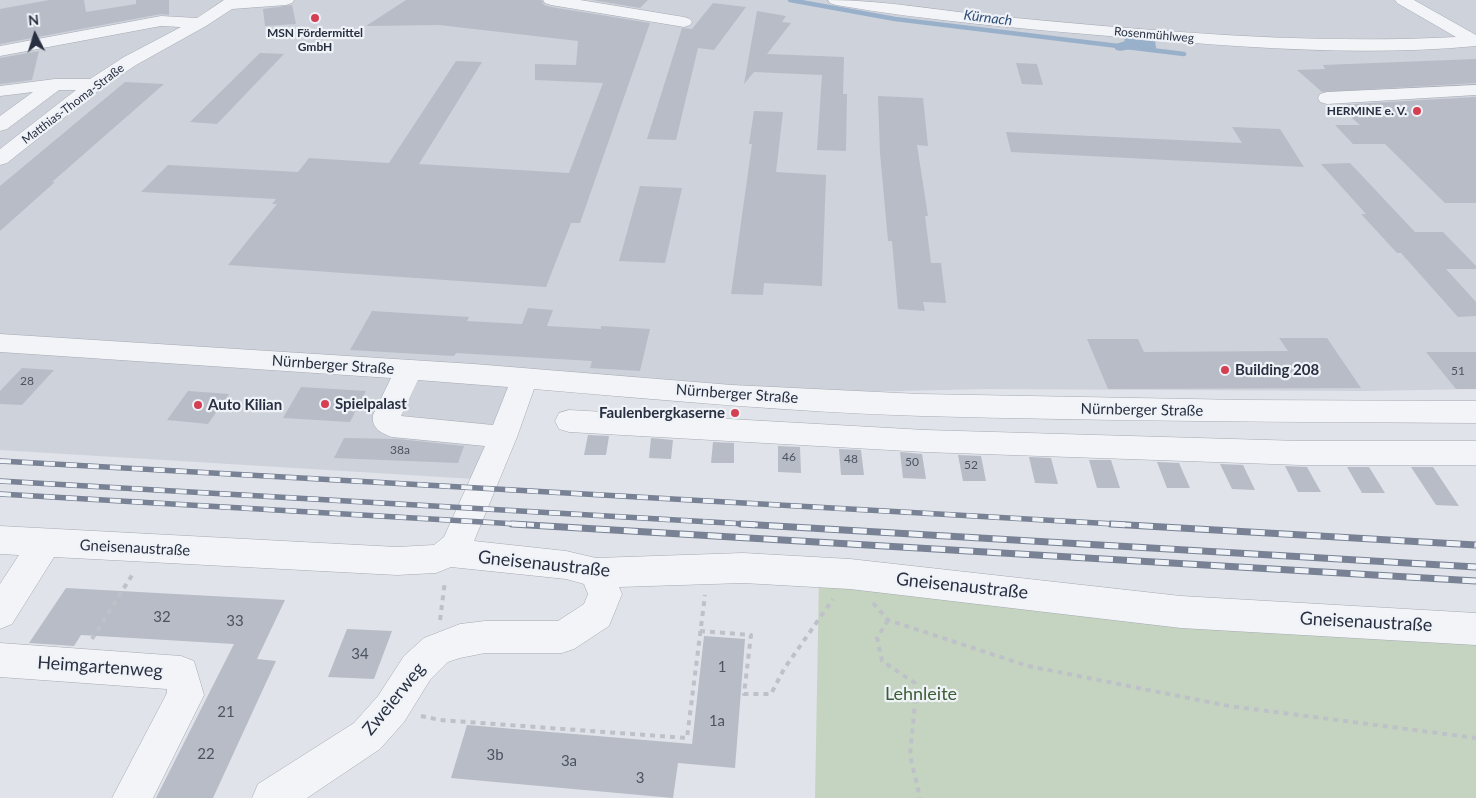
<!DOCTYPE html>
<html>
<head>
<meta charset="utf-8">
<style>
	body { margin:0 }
	#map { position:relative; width:1476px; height:798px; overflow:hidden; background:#e0e3e9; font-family:Lato,sans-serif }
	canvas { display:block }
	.north { position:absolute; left:10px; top:10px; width:50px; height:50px; -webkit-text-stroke:4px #eff2f7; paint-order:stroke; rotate:355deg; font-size:14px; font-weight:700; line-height:20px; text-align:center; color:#283041 }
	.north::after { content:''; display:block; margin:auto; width:18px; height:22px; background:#283041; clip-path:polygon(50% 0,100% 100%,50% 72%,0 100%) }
</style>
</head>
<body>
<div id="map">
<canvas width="1476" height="798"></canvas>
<div class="north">N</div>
</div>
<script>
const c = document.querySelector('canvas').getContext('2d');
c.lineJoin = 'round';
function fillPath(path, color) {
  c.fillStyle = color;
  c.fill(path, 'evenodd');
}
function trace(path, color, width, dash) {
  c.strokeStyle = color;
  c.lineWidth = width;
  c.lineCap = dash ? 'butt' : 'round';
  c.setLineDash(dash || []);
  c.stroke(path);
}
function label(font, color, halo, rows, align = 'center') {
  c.font = font + ' Lato,sans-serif';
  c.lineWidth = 4.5;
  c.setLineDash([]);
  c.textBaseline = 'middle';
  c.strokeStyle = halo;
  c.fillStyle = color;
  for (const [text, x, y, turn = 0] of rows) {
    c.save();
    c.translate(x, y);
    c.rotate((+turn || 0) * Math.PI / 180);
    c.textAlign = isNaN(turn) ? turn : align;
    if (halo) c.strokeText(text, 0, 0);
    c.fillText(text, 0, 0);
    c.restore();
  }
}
fillPath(new Path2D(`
	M0,0H1476V389L1367,391L986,389L732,395L530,388L491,480L0,450Z`), '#ced2db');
fillPath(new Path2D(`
	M819,578L1476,642V798H815Z`), '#c5d4c0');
fillPath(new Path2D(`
	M1124,36L1155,40L1156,49L1125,45Z`), '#99b0cb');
trace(new Path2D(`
	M790,0L895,19L1184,54`), '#99b0cb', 4.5);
fillPath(new Path2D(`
	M1128,40L1154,44L1156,47L1154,50C1147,52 1140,50 1133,49C1126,49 1122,52 1116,50L1114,47L1116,44Z`), '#99b0cb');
fillPath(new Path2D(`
	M49,0H84L86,12L136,4V0H169V15L161,14L0,44V9Z
	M406,0H541L544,5L551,7L650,23L580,223H571L546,287L228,265L277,204H272L276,199L141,192L168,165L298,172L309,158L389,163L456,61L482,62L419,164L569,173L603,83L535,80V64L576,65L578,41L439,25L366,26Z
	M592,0H648L640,8Z
	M713,3L746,7L714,50L698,48L676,140L647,139L682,28L692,29Z
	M292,5L296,24L265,26L263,9Z
	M757,11L786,16L782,22L791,23L767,54L844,57L843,94H847L846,151L817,150L822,75L754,72L744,84Z
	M39,51L32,80L0,84V58Z
	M260,53L284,54L217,124L190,122Z
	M1476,59V83L1322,92L1297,70L1325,69L1323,65Z
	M1016,63L1037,64L1043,85L1022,84Z
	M125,82L164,84L52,182H55L0,231V186Z
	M878,96L923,98L928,146L917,145L928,216H925L931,263H941L946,303L923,302L925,311L898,309L892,241H888L880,153Z
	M1476,97V203H1445L1385,144H1353L1335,125H1360L1337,105Z
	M754,111L783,112L776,172L826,175L822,286L764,283L763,295L731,294L752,144H749Z
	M1232,127L1280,129L1304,167L1011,152L1006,132L1242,143Z
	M1350,163L1415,232H1443L1476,266V269H1446L1476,302V316L1458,317L1401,253H1397L1361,214H1366L1321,164Z
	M640,186L682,188L665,263L619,261Z
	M528,308L553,310L547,326L601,329V326L650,329L640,371L590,368L592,361L456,353L454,356L350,350L372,311L469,317L467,321L522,324Z
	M1279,338H1327L1361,388L1108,389L1087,339H1138L1144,352L1288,351Z
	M1426,352H1476V389H1456Z
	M22,368L54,370L22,405L0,404V391Z
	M301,387L366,391L350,422L283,418Z
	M188,391L229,394L208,424L167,420Z
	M588,435L609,436L606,455H584Z
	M344,438L398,439L464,446L458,463L334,458Z
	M651,438L673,440L671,459L649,458Z
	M713,442L734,443V463H711Z
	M778,446L800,447L801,473L778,472Z
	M839,449L861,450L864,475H841Z
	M900,452L922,454L926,479L903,478Z
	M958,455L981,456L986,481H963Z
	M1029,457L1051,458L1058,484L1035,483Z
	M1089,460H1111L1120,488H1097Z
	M1157,462L1179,463L1190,488H1167Z
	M1220,464L1243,465L1255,490L1232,489Z
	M1285,466L1307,467L1321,492H1298Z
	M1347,467H1369L1385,493H1362Z
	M1411,467H1433L1459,506L1436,505Z
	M66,588L285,600L257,659L276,661L213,798H156L234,644L81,635L74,646L29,643Z
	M347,629L392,631L374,679L328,677Z
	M704,636L745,639L735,768L678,763L673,798L451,778L467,725L692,744Z`), '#b7bcc6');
const minor = new Path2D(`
	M224,0H294L292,3L286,5L232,9L206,26L136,65L100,89L7,163L0,165V149L76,90H59L7,129L0,131V116L33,92L0,96V86L55,79H90L124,57L181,27L161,26L0,56V46L161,16L197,18Z
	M543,0H580L684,17L690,19L692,22L690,25L684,27L551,5L545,3Z
	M828,0C887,0 946,12 1005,17C1155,31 1305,45 1456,37L1397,3L1395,0H1414L1476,35V46C1359,57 1239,47 1121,37C1026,29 930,21 836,5L830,3Z
	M1476,85V95L1327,104L1320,102L1318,98L1320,94L1327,92Z
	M0,334L474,364L732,385L920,394L1244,400L1476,401V423C1291,422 1106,421 922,416C792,412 663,400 534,389L517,437L474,541L566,551L596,558L743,553L850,559L1181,596L1476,613V645L1181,628L850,589L743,583L619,587L622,594L609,626L574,649L562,653H485L460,658L448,662L430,680L404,722L380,749L307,798H252L258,784L354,723L378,696L404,656L424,638L460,624L485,621H558L584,604L588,594L584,584L566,579L451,567L436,573L397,575L54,557L12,624L0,629V584L19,555L0,554V526L397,547L434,545L444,537L485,446L392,437C381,433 371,428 373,415L391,378L0,352ZM418,380L508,387L493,425L401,416Z
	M569,410L925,430L1301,441H1476V465H1301L925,452L569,432L559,429L555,421L559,413Z
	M0,643L181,656L194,661L204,695L153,798H112L167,693V689L0,677Z`);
trace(minor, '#a5aab3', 1);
trace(new Path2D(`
	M873,603L888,620L1028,666L1229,706L1476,738
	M440,620L445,581
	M888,620L877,638L882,661L915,683L916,693L910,755L920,798
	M700,631L751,635L744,694H771L784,669L833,599
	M92,639L134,572
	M421,716L440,720L687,738L705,595`), '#bec1c8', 4, [5, 5]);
fillPath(minor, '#f3f4f7');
const railFar1 = new Path2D(`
	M0,461L1133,525
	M0,481L763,525
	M0,494L534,525`);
const rail = new Path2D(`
	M512,524L1476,581
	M741,524L1476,567
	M1111,524L1476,545`);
trace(railFar1, '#788294', 5.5);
trace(rail, '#788294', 7);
trace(railFar1, '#eff2f7', 4, [11]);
trace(rail, '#eff2f7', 5, [14]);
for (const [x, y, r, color] of [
	[315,18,5,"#d43f52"],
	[1417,111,5,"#d43f52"],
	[1225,370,5,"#d43f52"],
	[325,404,5,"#d43f52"],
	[198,405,5,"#d43f52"],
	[735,413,5,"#d43f52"]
]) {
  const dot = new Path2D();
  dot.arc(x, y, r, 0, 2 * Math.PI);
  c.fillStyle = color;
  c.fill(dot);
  trace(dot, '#eff2f7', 2);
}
label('bold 12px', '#283041', '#eff2f7', [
	["MSN Fördermittel",315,33],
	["GmbH",315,47],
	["HERMINE e. V.",1407,111,"right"]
]);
label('12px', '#283041', '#eff2f7', [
	["Rosenmühlweg",1154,35,5],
	["Matthias-Thoma-Straße",73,104,-37]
]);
label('12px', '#4c5362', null, [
	["51",1458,371],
	["28",27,381],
	["38a",400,450],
	["46",789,457],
	["48",851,459],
	["50",912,462],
	["52",971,465]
]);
label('italic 14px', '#304e77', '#eff2f7', [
	["Kürnach",988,18,7]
]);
label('15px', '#283041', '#eff2f7', [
	["Nürnberger Straße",333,365,4],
	["Nürnberger Straße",737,394,4],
	["Nürnberger Straße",1142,410,1],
	["Gneisenaustraße",135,548,3]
]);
label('bold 15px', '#283041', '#eff2f7', [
	["Building 208",1235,370],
	["Spielpalast",335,404],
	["Auto Kilian",208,405],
	["Faulenbergkaserne",725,413,"right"]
], 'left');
label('15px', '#4c5362', null, [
	["32",162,617],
	["33",235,621],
	["34",360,654],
	["1",722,667],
	["21",226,712],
	["1a",717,721],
	["22",206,754],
	["3b",495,755],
	["3a",569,761],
	["3",640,778]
]);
label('18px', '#283041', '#eff2f7', [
	["Gneisenaustraße",544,564,6],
	["Gneisenaustraße",962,586,6],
	["Gneisenaustraße",1366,622,3],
	["Heimgartenweg",100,667,4],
	["Zweierweg",394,699,-51]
]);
label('18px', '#3b5e34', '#eff2f7', [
	["Lehnleite",921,694]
]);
</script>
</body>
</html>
